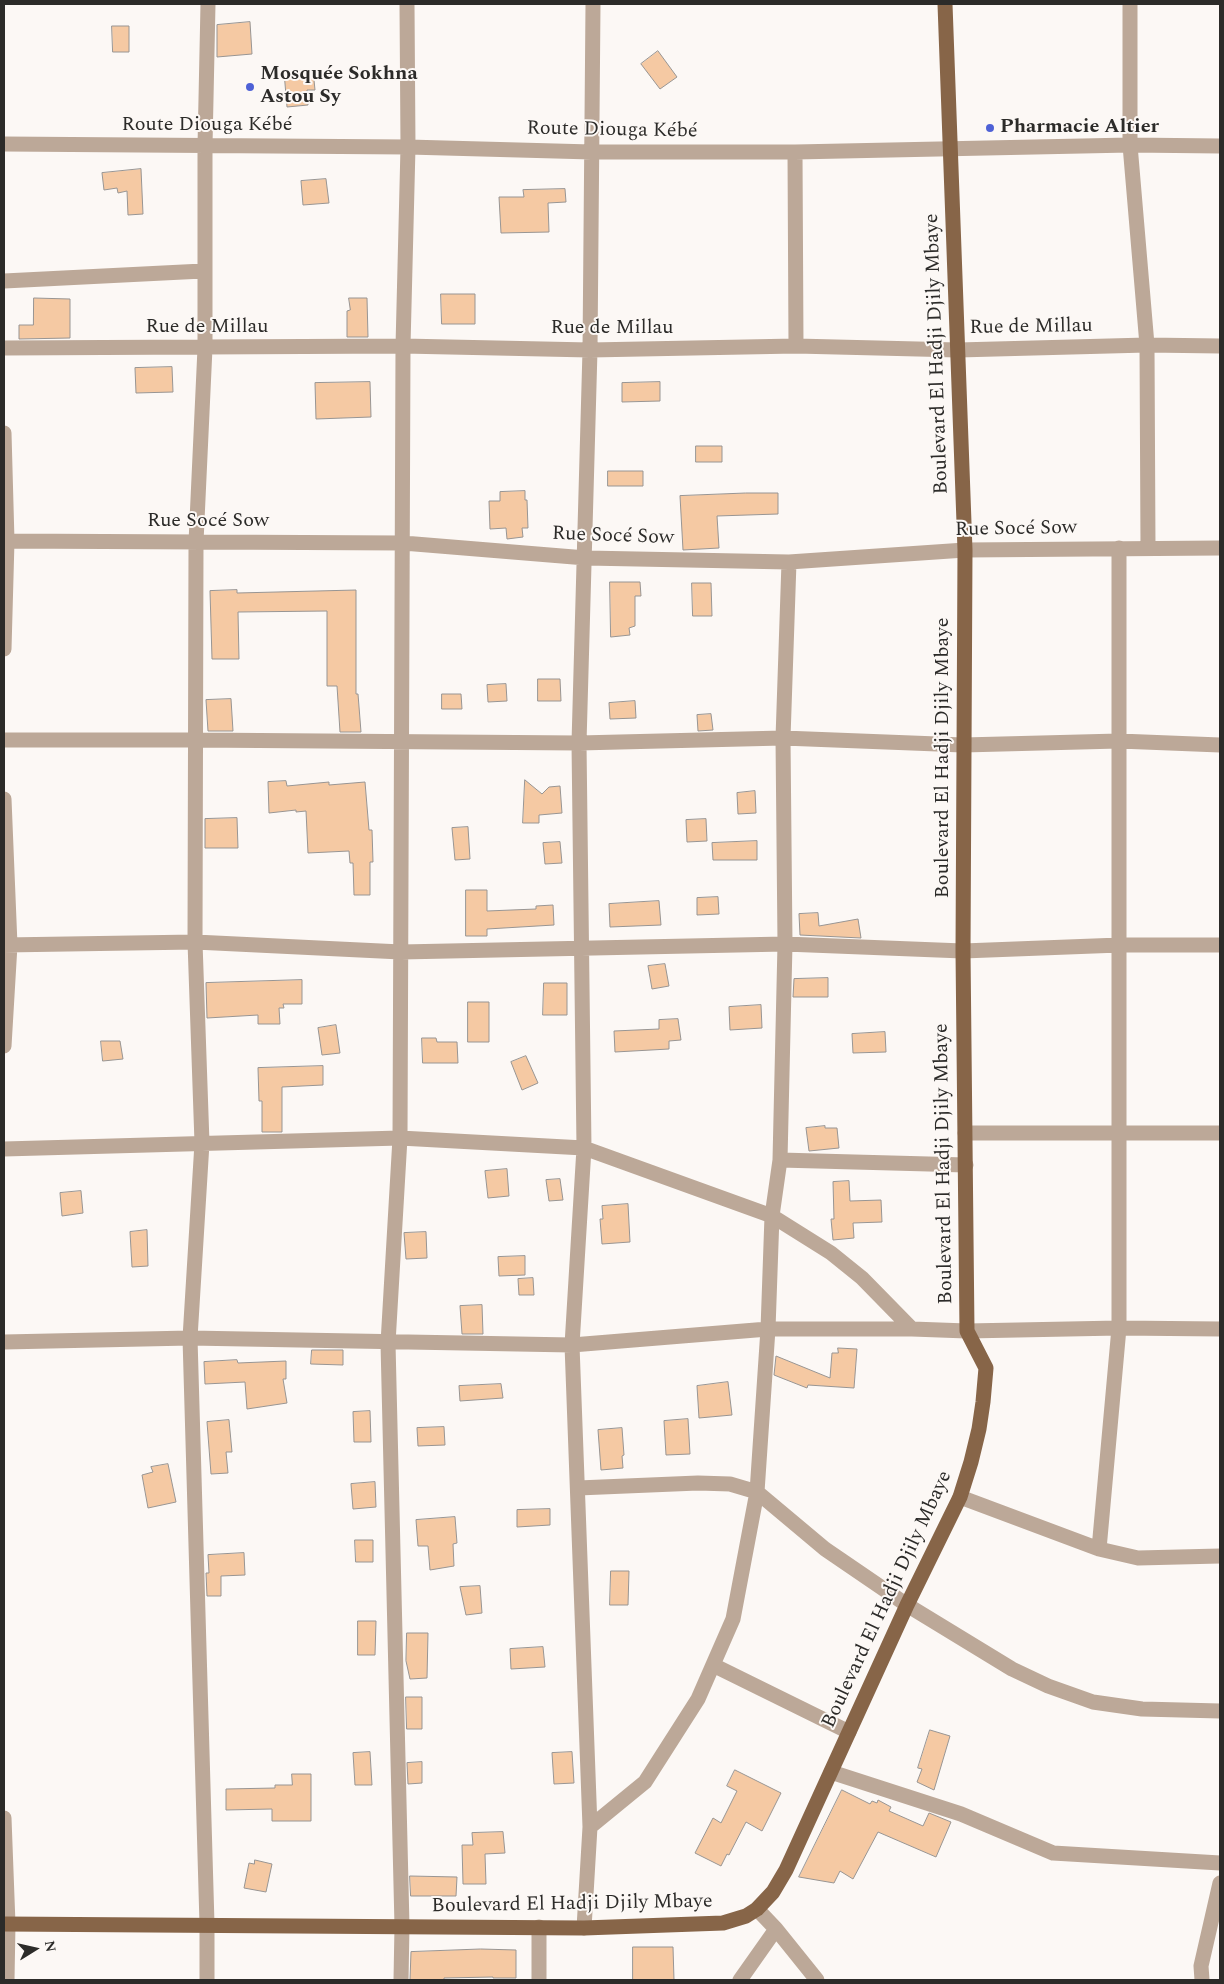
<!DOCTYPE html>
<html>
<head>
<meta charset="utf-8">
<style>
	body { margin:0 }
	#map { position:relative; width:1224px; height:1984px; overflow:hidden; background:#fcf8f5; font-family:Spectral,serif }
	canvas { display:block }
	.frame { position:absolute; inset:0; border:5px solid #2c2b29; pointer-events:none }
	.north { position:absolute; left:10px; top:1924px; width:50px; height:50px; -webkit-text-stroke:4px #fcf8f5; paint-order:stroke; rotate:80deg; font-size:14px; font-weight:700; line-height:20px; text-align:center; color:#2c2b29 }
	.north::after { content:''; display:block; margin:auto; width:18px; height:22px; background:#2c2b29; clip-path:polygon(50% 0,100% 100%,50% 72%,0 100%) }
</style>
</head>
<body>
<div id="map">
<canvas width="1224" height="1984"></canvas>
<div class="frame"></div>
<div class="north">N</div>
</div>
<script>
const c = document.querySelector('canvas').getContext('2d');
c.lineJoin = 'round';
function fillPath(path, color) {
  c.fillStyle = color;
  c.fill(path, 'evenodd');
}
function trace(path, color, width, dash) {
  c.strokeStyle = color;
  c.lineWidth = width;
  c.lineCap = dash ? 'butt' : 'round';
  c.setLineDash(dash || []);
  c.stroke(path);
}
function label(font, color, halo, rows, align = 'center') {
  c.font = font + ' Spectral,serif';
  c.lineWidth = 4;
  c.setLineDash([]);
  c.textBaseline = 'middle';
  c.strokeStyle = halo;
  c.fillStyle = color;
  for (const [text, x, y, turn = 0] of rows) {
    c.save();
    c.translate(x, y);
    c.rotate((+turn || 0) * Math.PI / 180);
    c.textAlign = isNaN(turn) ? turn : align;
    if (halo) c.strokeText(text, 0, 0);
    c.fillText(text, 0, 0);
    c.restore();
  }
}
const building = new Path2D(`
	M250,22L252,54L217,57V25Z
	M112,26H129V52H113Z
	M658,51L677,77L660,89L641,64Z
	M313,70L315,90H307L308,105L287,107L284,72Z
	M141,169L143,214L128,215L127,191L118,193L117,188L104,190L102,173Z
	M326,179L329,203L303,205L301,181Z
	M565,189L566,202L548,203L549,232L501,233L499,197H524L523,190Z
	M441,294H475V324H442Z
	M34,298L70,299V338L19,339V325H33Z
	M349,298H367L368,337H347V311L350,310Z
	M172,367L173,392L136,393L135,368Z
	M370,382L371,417L316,419L315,383Z
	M660,382V401L622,402V383Z
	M696,446H722V462H696Z
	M608,471H643V486H608Z
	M525,491V500H527L528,528H522L523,537L507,539L506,528L490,529L489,501H500V492Z
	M746,493H778V514L717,516L719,548L683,550L680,496Z
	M610,582H640L641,596H635V626L629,628L630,635L611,637Z
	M692,583H711L712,616H693Z
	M237,590V593L356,590V694H358L361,732H340L337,686H327V611L238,612L239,659H212L210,591Z
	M538,679H560L561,701H538Z
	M506,684L507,701L488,702L487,685Z
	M442,694H461L462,709H442Z
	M231,699L233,731H208L206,700Z
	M635,701L636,718L610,719L609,703Z
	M711,714L713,730L698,731L697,715Z
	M525,780L542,794L549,787L560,786L562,813L539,815V823H523Z
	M286,781L287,786L329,782V785L365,782L369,830H372L373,862H370V895H354L353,863H350L349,851L308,853L306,811L296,812V810L269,813L268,782Z
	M755,791L756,813L738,814L737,793Z
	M237,818L238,848H205V819Z
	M706,819L707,841L687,842L686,820Z
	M468,827L470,859L455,860L452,828Z
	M757,841V860H713L712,843Z
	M560,842L562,863L545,864L543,843Z
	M466,890H487V911L536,909V906L553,905L554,925L487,929V936H466Z
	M718,897L719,914L697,915V898Z
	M659,901L661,925L610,927L609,904Z
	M818,913L819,926L858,919L861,938L800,935L799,914Z
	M665,964L669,986L652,989L648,966Z
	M828,978V997H793L794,979Z
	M302,980V1004H283L284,1008H279L280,1024H258V1015L207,1018L206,983Z
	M544,983H567V1015H543Z
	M468,1002H489V1042H468Z
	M761,1005L762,1028L730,1030L729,1007Z
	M678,1019L681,1040L669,1041V1049L615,1052L614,1031L659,1029V1020Z
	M336,1025L340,1053L322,1055L318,1028Z
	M885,1032L886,1052L853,1053L852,1034Z
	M422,1038H436L437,1042H457L458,1063H423Z
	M101,1041H120L123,1059L103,1061Z
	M526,1056L538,1083L522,1090L511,1062Z
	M323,1066V1085L282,1087V1132H262V1101H259L258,1068Z
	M825,1126V1128H837L839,1148L809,1151L806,1128Z
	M507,1169L509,1196L488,1198L485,1171Z
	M560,1179L563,1200L549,1201L546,1180Z
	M849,1181L850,1201L881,1200L882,1222L853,1223L854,1238L833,1240L831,1219H834L833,1182Z
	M81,1191L83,1213L62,1216L60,1193Z
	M628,1204L630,1242L602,1244L600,1219H603L602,1206Z
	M147,1230L148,1266L132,1267L130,1232Z
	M426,1232L427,1258L406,1259L404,1233Z
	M525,1256V1275L499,1276L498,1257Z
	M533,1278L534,1295H519L518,1279Z
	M482,1305L483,1334H462L460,1306Z
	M838,1348L857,1349L854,1388L808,1385L807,1388L774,1375L776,1356L830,1378L832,1353H838Z
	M312,1350H343V1365L311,1364Z
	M237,1360L238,1363L286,1361V1379H283L287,1403L247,1409L245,1382L205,1384L204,1362Z
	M728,1382L732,1415L699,1418L697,1386Z
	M501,1384L503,1398L460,1401L459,1386Z
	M370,1411L371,1442H354L353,1412Z
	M688,1419L690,1454L666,1455L664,1421Z
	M229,1420L232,1452H226L228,1473L211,1474L207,1422Z
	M444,1427L445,1445L418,1446L417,1428Z
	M622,1428L624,1455L622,1456L623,1468L601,1470L598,1430Z
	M168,1464L176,1502L148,1508L142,1475L153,1472L151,1467Z
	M375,1482L376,1507L353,1509L351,1484Z
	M550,1509V1525L517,1527V1510Z
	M455,1517L457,1543L453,1544L454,1566L430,1570L428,1546H418L416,1520Z
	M355,1540H373V1562H356Z
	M244,1553L245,1575L221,1576V1596H207L206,1573H209L208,1555Z
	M611,1571H629L628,1605H610Z
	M480,1586L482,1613L466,1615L460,1587Z
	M358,1621H376L375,1655H358Z
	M407,1633H428L427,1678L410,1679L406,1661Z
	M543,1647L545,1667L511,1669L510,1649Z
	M406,1697H422V1729H407Z
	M930,1730L950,1736L934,1790L917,1782L922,1769L918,1768Z
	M370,1752L372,1785H355L353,1753Z
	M572,1752L574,1783L554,1784L552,1753Z
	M422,1762V1783L408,1784L407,1763Z
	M735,1770L781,1793L762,1831L746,1822L729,1855L727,1854L721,1866L695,1853L713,1818L721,1823L737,1791L727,1786Z
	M292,1774H311V1821H272V1809L226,1810V1789L275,1788V1785H292Z
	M842,1790L870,1804L872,1801L877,1803L878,1800L891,1807L889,1811L923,1826L929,1813L951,1822L936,1857L878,1832L853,1879L840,1871L834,1883L799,1877Z
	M503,1832L505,1853L485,1854L486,1884H463L462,1845H473L472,1833Z
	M255,1860L272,1864L266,1892L244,1888L249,1863L254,1864Z
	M410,1876L457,1877L456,1896H411Z
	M633,1947H673L674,1980H633Z
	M481,1949L516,1950V1978H493V1977L444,1978V1980H410L411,1952Z`);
fillPath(building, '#f5c9a3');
trace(building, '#989593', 1);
trace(new Path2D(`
	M1130,4V145L1147,345L1148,548
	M4,144L408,147L592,152H795L1130,145L1220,146
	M795,152L796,346
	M4,281L203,271
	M4,348L403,346L590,350L796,346L958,350L1147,345L1220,346
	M4,433L7,541L4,649
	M4,541L403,543L586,558L789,562L965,550L1220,548
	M4,740H195L579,743L783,738L963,745L1119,741L1220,745
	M4,799L10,945L4,1046
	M4,945L195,942L401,952L785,944L963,951L1120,945H1220
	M965,1133H1220
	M4,1149L400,1138L584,1148L772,1216L831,1253L862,1278L912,1329
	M780,1160L966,1165
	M4,1342L190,1338L572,1345L768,1329H912L967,1331L1119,1328L1220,1329
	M578,1488L698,1483L730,1484L757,1492L825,1549L907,1605L1012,1669L1048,1686L1093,1702L1142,1709L1220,1711
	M960,1497L1099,1549L1138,1558L1220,1556
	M1099,1549L1119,1328V548
	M713,1665L849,1732
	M831,1772L961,1814L1053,1853L1220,1863
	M4,1818L8,1924L7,1980
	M590,1827L645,1782L698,1699L733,1619L757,1492L768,1329L772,1216L780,1160L785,944L783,738L789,562
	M757,1909L776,1929L817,1980
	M584,1928L590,1827L572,1345L584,1148L579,743L590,350L593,4
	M207,1980V1924L190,1338L202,1143L195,942L196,542L205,348V146L208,4
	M401,1980L402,1926L388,1343L400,1138L403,346L408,147L407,4
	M539,1980V1927
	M740,1980L776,1929
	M1202,1980L1201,1966L1220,1883`), '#bca898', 15);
trace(new Path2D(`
	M4,1924L584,1928L723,1923L746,1916L757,1909L773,1892L786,1870L907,1605L960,1497L971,1462L979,1429L983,1402L986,1368L967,1331L963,951L965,550L945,4`), '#876548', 15);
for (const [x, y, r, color] of [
	[250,87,5,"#4e61d6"],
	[990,128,5,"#4e61d6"]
]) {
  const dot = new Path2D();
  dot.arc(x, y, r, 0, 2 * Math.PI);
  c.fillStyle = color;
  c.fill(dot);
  trace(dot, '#fcf8f5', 2);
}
label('bold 20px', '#2c2b29', '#fcf8f5', [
	["Mosquée Sokhna",260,75],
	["Astou Sy",260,98],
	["Pharmacie Altier",1000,128]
], 'left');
label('20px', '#2c2b29', '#fcf8f5', [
	["Route Diouga Kébé",207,126],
	["Route Diouga Kébé",612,131,1],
	["Rue de Millau",207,328],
	["Rue de Millau",1031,328,-1],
	["Rue de Millau",612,329],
	["Boulevard El Hadji Djily Mbaye",938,354,-92],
	["Rue Socé Sow",208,522],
	["Rue Socé Sow",1016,530,-1],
	["Rue Socé Sow",613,537,2],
	["Boulevard El Hadji Djily Mbaye",944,758,-90],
	["Boulevard El Hadji Djily Mbaye",945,1164,-91],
	["Boulevard El Hadji Djily Mbaye",888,1600,-65],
	["Boulevard El Hadji Djily Mbaye",572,1905,-1]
]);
</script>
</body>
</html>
